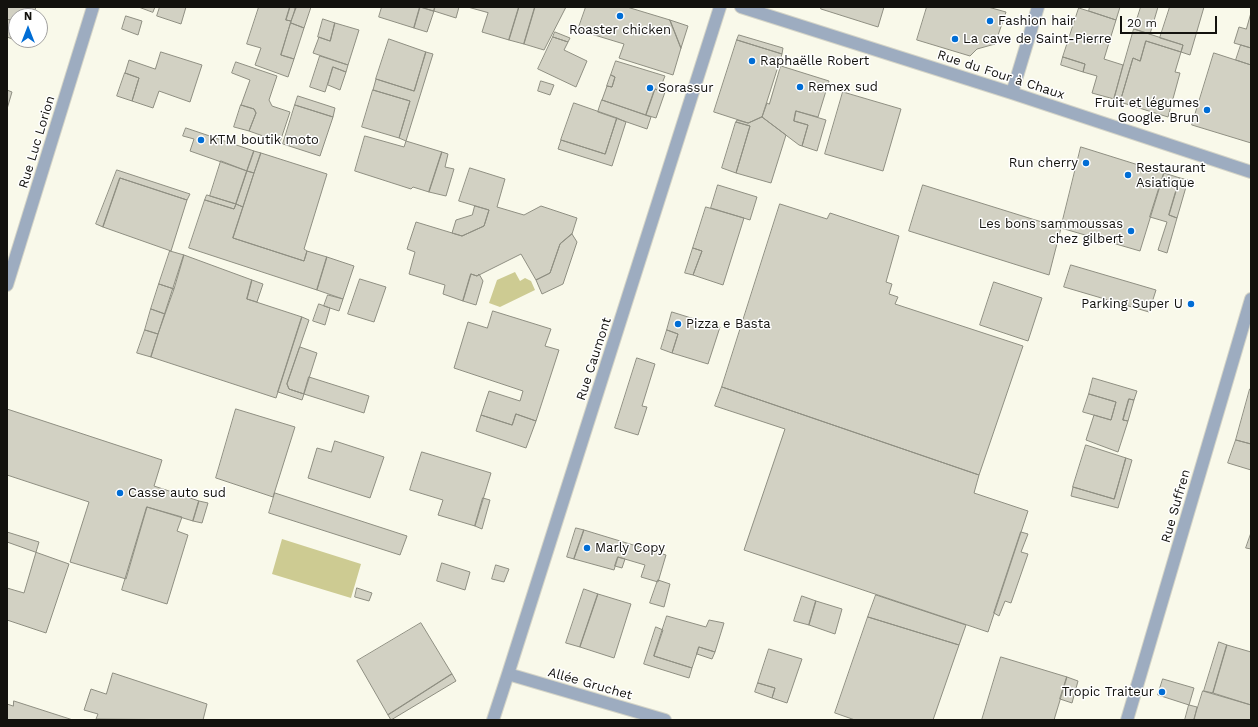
<!DOCTYPE html>
<html>
<head>
<meta charset="utf-8">
<style>
	body { margin:0 }
	#map { position:relative; width:1258px; height:727px; overflow:hidden; background:#f9f9ea; font-family:"Work Sans",sans-serif }
	canvas { display:block }
	.frame { position:absolute; inset:0; border:8px solid #13120e; pointer-events:none }
	.north { position:absolute; left:8px; top:8px; width:40px; height:40px; box-sizing:border-box; background:#fff; border:1px solid #a1a09f; border-radius:50%; rotate:0deg; font-size:11px; font-weight:700; line-height:16px; text-align:center; color:#13120e }
	.north::after { content:''; display:block; margin:auto; width:14px; height:18px; background:#006dd5; clip-path:polygon(50% 0,100% 100%,50% 72%,0 100%) }
	.scale { position:absolute; left:1120px; top:16px; width:97px; height:18px; box-sizing:border-box; border:2px solid #13120e; border-top:0; padding-left:5px; font-size:12px; line-height:14px; white-space:nowrap; color:#13120e; -webkit-text-stroke:3px #fff; paint-order:stroke }
</style>
</head>
<body>
<div id="map">
<canvas width="1258" height="727"></canvas>
<div class="frame"></div>
<div class="north">N</div>
<div class="scale">20 m</div>
</div>
<script>
const c = document.querySelector('canvas').getContext('2d');
c.lineJoin = 'round';
function fillPath(path, color) {
  c.fillStyle = color;
  c.fill(path, 'evenodd');
}
function trace(path, color, width, dash) {
  c.strokeStyle = color;
  c.lineWidth = width;
  c.lineCap = dash ? 'butt' : 'round';
  c.setLineDash(dash || []);
  c.stroke(path);
}
function label(font, color, halo, rows, align = 'center') {
  c.font = font + ' "Work Sans",sans-serif';
  c.lineWidth = 3;
  c.setLineDash([]);
  c.textBaseline = 'middle';
  c.strokeStyle = halo;
  c.fillStyle = color;
  for (const [text, x, y, turn = 0] of rows) {
    c.save();
    c.translate(x, y);
    c.rotate((+turn || 0) * Math.PI / 180);
    c.textAlign = isNaN(turn) ? turn : align;
    if (halo) c.strokeText(text, 0, 0);
    c.fillText(text, 0, 0);
    c.restore();
  }
}
fillPath(new Path2D(`
	M515,272L520,281L525,278L531,281L535,290L500,307L489,303L497,280Z
	M282,539L361,564L351,598L272,574Z`), '#cdcb92');
const building = new Path2D(`
	M7,7H36L33,16H16V22L7,19Z
	M139,7H155L153,12Z
	M160,7H186L181,24L157,16Z
	M259,7H290L286,20L291,21L281,55L294,59L288,77L255,65L261,48L247,44Z
	M290,7L296,8L291,21L286,20Z
	M296,7H311L304,28L291,23Z
	M382,7H420L414,28L379,17Z
	M420,7L434,11L427,32L414,28Z
	M421,7H435L434,11Z
	M435,7H459L456,18L434,11Z
	M468,7H519L509,40L482,32L488,13Z
	M519,7H535L524,44L509,40Z
	M535,7H566L544,50L524,44Z
	M586,7H627L670,20L681,48L673,75L619,58L624,44L578,30Z
	M821,7H884L878,27L821,9Z
	M927,7H988L1006,12L995,44L977,49L970,56L917,40Z
	M1090,7H1120L1116,20L1089,11Z
	M1141,7H1158L1150,34L1134,29Z
	M1170,7H1204L1190,55L1181,52L1183,45L1160,38Z
	M1079,8L1116,20L1104,59L1123,65L1114,99L1092,93L1097,76L1083,72L1085,64L1063,57Z
	M1251,13V48L1234,43L1239,27L1246,29Z
	M126,16L142,21L138,35L122,29Z
	M7,19L16,22V40H26L25,44L7,37Z
	M323,19L335,23L330,41L318,37Z
	M670,20L688,26L681,48Z
	M291,23L304,28L294,59L281,55Z
	M335,23L359,30L348,65L313,53L319,37L330,41Z
	M1134,29L1183,45L1181,52L1146,41L1140,61L1133,58L1120,102L1114,99Z
	M555,32L570,38L568,42L553,37Z
	M739,35L783,48L782,54L737,40Z
	M553,37L568,42L564,50L587,61L576,87L538,69Z
	M389,39L426,52L414,91L376,79Z
	M737,40L782,54L762,117L748,123L714,112Z
	M1146,41L1181,52L1175,72L1180,73L1168,117L1120,102L1133,58L1140,61Z
	M1241,45L1251,48V65L1236,60Z
	M161,52L202,65L190,102L159,91L153,108L132,101L139,78L125,73L129,60L155,69Z
	M426,52L433,54L406,141L399,138L410,101L373,90L376,79L414,91Z
	M1214,53L1251,65V143L1192,125Z
	M320,56L348,65L346,72L333,67L325,92L310,87Z
	M1063,57L1085,64L1083,72L1061,65Z
	M616,61L665,76L659,91L655,89L646,115L602,100L607,86L612,87L615,77L611,75Z
	M236,62L277,76L269,100L272,106L290,112L280,142L249,131L256,113L254,109L241,105L250,80L232,73Z
	M781,66L829,81L818,117L796,111L794,121L808,125L802,146L799,145L762,117L767,103L769,104Z
	M333,67L346,72L340,90L328,85Z
	M125,73L139,78L132,101L117,96Z
	M611,75L615,77L612,87L607,86Z
	M541,81L554,85L550,95L538,91Z
	M655,89L665,92L656,118L646,115Z
	M7,90L12,92L7,109Z
	M373,90L410,101L399,138L362,127Z
	M843,92L901,109L883,171L825,154Z
	M298,96L335,108L333,117L295,105Z
	M602,100L651,117L647,129L598,112Z
	M574,103L617,118L605,154L561,140Z
	M241,105L254,109L256,113L249,131L234,127Z
	M295,105L333,117L320,156L283,144Z
	M796,111L826,120L817,151L802,146L808,125L794,121Z
	M762,117L786,135L771,183L736,173L750,126L736,122L737,120L748,123Z
	M617,118L626,122L612,166L558,149L561,140L605,154Z
	M736,122L750,126L736,173L722,168Z
	M186,128L254,151L247,171L190,151L194,139L183,136Z
	M365,136L404,147L406,141L442,152L429,192L413,187L411,189L355,171Z
	M1081,147L1164,173L1140,251L1061,228Z
	M254,151L261,153L254,173L247,171Z
	M442,152L448,154L445,167L454,169L446,196L429,192Z
	M261,153L327,174L304,249L307,251L304,261L233,238Z
	M221,161L247,171L236,204L210,196Z
	M470,168L505,179L497,207L524,215L541,206L577,218L572,234L560,244L550,273L536,280L521,254L477,276L471,274L463,301L443,294L445,285L409,274L415,252L407,249L416,222L462,236L484,226L489,210L459,201Z
	M117,170L190,194L187,200L120,178L103,227L96,224Z
	M247,171L254,173L243,207L236,204Z
	M1164,173L1180,178L1169,215L1177,218L1167,253L1158,250L1167,222L1150,217Z
	M120,178L187,200L171,251L103,227Z
	M1180,178L1188,180L1177,218L1169,215Z
	M718,185L757,197L750,220L711,208Z
	M923,185L1061,228L1049,275L909,231Z
	M207,195L236,204L234,209L205,200Z
	M205,200L234,209L236,204L243,207L233,238L304,261L307,251L327,257L317,290L189,248Z
	M780,204L827,219L830,213L899,236L886,282L892,284L889,294L898,297L895,304L1023,346L979,475L722,387Z
	M475,206L489,210L484,226L462,236L452,233L456,220L472,215Z
	M706,207L744,218L723,285L693,275L702,251L693,248Z
	M572,234L577,242L563,284L542,294L536,280L550,273L560,244Z
	M693,248L702,251L693,275L685,273Z
	M170,251L184,255L174,289L159,284Z
	M184,255L252,280L247,299L302,317L276,398L151,357Z
	M327,257L354,266L343,299L317,290Z
	M1071,265L1156,290L1149,312L1064,287Z
	M471,274L477,276L479,274L483,281L476,305L463,301Z
	M360,279L386,287L374,322L348,314Z
	M252,280L263,284L257,302L247,299Z
	M994,282L1042,298L1028,341L980,325Z
	M159,284L174,289L165,314L151,309Z
	M328,295L343,299L339,311L324,306Z
	M319,304L330,308L325,325L313,321Z
	M151,309L165,314L158,334L145,330Z
	M493,311L551,329L545,346L559,350L536,421L516,414L512,425L481,415L489,391L520,401L523,391L454,368L468,322L487,328Z
	M672,312L720,327L708,364L672,353L678,334L667,330Z
	M302,317L309,320L287,384L289,389L304,394L302,400L278,392Z
	M145,330L158,334L151,357L137,353Z
	M667,330L678,334L672,353L661,349Z
	M300,347L317,353L304,394L289,389L287,384Z
	M637,358L655,364L642,406L647,407L638,435L615,428Z
	M309,377L369,396L364,413L304,394Z
	M1093,378L1137,391L1134,400L1129,399L1123,420L1128,421L1118,452L1086,440L1094,415L1111,420L1116,402L1089,394Z
	M722,387L979,475L974,493L1028,511L988,632L744,550L785,429L715,406Z
	M1250,389H1251V444L1236,440Z
	M1089,394L1116,402L1111,420L1083,412Z
	M1129,399L1134,400L1128,421L1123,420Z
	M7,409L162,460L154,486L199,501L193,521L147,507L126,579L70,562L89,502L7,475Z
	M236,409L295,427L273,497L216,478Z
	M516,414L536,421L526,448L476,431L481,415L512,425Z
	M1236,440L1251,444V470L1228,463Z
	M335,441L384,457L370,498L308,478L317,448L331,452Z
	M1086,445L1126,458L1114,499L1073,487Z
	M422,452L491,473L475,526L438,515L443,500L410,490Z
	M1126,458L1132,460L1118,508L1071,496L1073,487L1114,499Z
	M275,493L407,536L400,555L269,513Z
	M483,498L490,500L482,529L475,526Z
	M199,501L208,503L202,523L193,521Z
	M147,507L182,517L177,531L188,535L167,604L122,590Z
	M576,528L584,530L574,559L567,557Z
	M584,530L666,555L658,582L641,577L645,565L618,557L614,570L574,559Z
	M7,532L39,542L24,593L7,588Z
	M1021,532L1028,534L1021,552L1028,554L1011,603L1005,601L999,616L994,613Z
	M1251,533V549L1246,548Z
	M7,542L69,564L46,633L7,620Z
	M618,557L625,559L622,568L615,566Z
	M442,563L470,572L465,590L437,581Z
	M496,565L509,569L504,582L492,579Z
	M658,580L670,584L664,607L650,603Z
	M357,588L372,593L369,601L355,597Z
	M584,589L598,594L580,647L566,643Z
	M598,594L631,604L614,658L580,647Z
	M876,595L966,625L959,645L868,617Z
	M802,596L816,601L809,625L794,621Z
	M816,601L842,609L835,634L809,625Z
	M667,616L706,627L709,620L724,623L715,652L699,647L692,668L654,656Z
	M868,617L959,645L933,720H855L835,713Z
	M421,623L452,674L388,715L357,661Z
	M656,627L663,630L654,656L692,668L689,678L644,664Z
	M1219,642L1227,645L1213,693L1204,691Z
	M1227,645L1251,652V705L1213,693Z
	M699,647L715,652L712,659L697,654Z
	M769,649L802,659L787,703L772,698L775,688L758,683Z
	M1001,657L1067,677L1054,720H982Z
	M113,673L207,704L203,720L96,719L98,714L84,710L91,689L106,694Z
	M452,674L456,681L391,720L388,715Z
	M1067,677L1078,681L1072,703L1060,699Z
	M1163,679L1194,688L1189,705L1158,695Z
	M758,683L775,688L772,698L755,692Z
	M1203,691L1251,705V720H1194Z
	M14,701L73,720H7V704L13,706Z
	M1189,705L1197,707L1194,720H1185Z`);
fillPath(building, '#d2d1c3');
trace(building, '#8f8f82', 1);
const minor = new Path2D(`
	M741,7L1012,93L1251,172
	M1012,93L1038,7
	M508,674L665,720
	M493,720L508,674L720,7
	M1127,720L1251,299`);
const tertiary = new Path2D(`
	M7,285L93,7`);
trace(minor, '#d4d4c7', 14);
trace(tertiary, '#d4d4c7', 14);
trace(minor, '#9dacc0', 12);
trace(tertiary, '#9dacc0', 12);
for (const [x, y, r, color] of [
	[620,16,4,"#006dd5"],
	[990,21,4,"#006dd5"],
	[955,39,4,"#006dd5"],
	[752,61,4,"#006dd5"],
	[800,87,4,"#006dd5"],
	[650,88,4,"#006dd5"],
	[1207,110,4,"#006dd5"],
	[201,140,4,"#006dd5"],
	[1086,163,4,"#006dd5"],
	[1128,175,4,"#006dd5"],
	[1131,231,4,"#006dd5"],
	[1191,304,4,"#006dd5"],
	[678,324,4,"#006dd5"],
	[120,493,4,"#006dd5"],
	[587,548,4,"#006dd5"],
	[1162,692,4,"#006dd5"]
]) {
  const dot = new Path2D();
  dot.arc(x, y, r, 0, 2 * Math.PI);
  c.fillStyle = color;
  c.fill(dot);
  trace(dot, '#fff', 1.5);
}
label('13px', '#13120e', '#fff', [
	["Fashion hair",998,21],
	["Roaster chicken",620,30,"center"],
	["La cave de Saint-Pierre",963,39],
	["Raphaëlle Robert",760,61],
	["Remex sud",808,87],
	["Sorassur",658,88],
	["Fruit et légumes",1199,103,"right"],
	["Google. Brun",1199,118,"right"],
	["KTM boutik moto",209,140],
	["Run cherry",1078,163,"right"],
	["Restaurant",1136,168],
	["Asiatique",1136,183],
	["Les bons sammoussas",1123,224,"right"],
	["chez gilbert",1123,239,"right"],
	["Parking Super U",1183,304,"right"],
	["Pizza e Basta",686,324],
	["Casse auto sud",128,493],
	["Marly Copy",595,548],
	["Tropic Traiteur",1154,692,"right"]
], 'left');
label('13px', '#13120e', '#fff', [
	["Rue du Four à Chaux",1001,75,18],
	["Rue Luc Lorion",37,142,-73],
	["Rue Caumont",594,359,-72],
	["Rue Suffren",1176,506,-74],
	["Allée Gruchet",590,684,16]
]);
</script>
</body>
</html>
